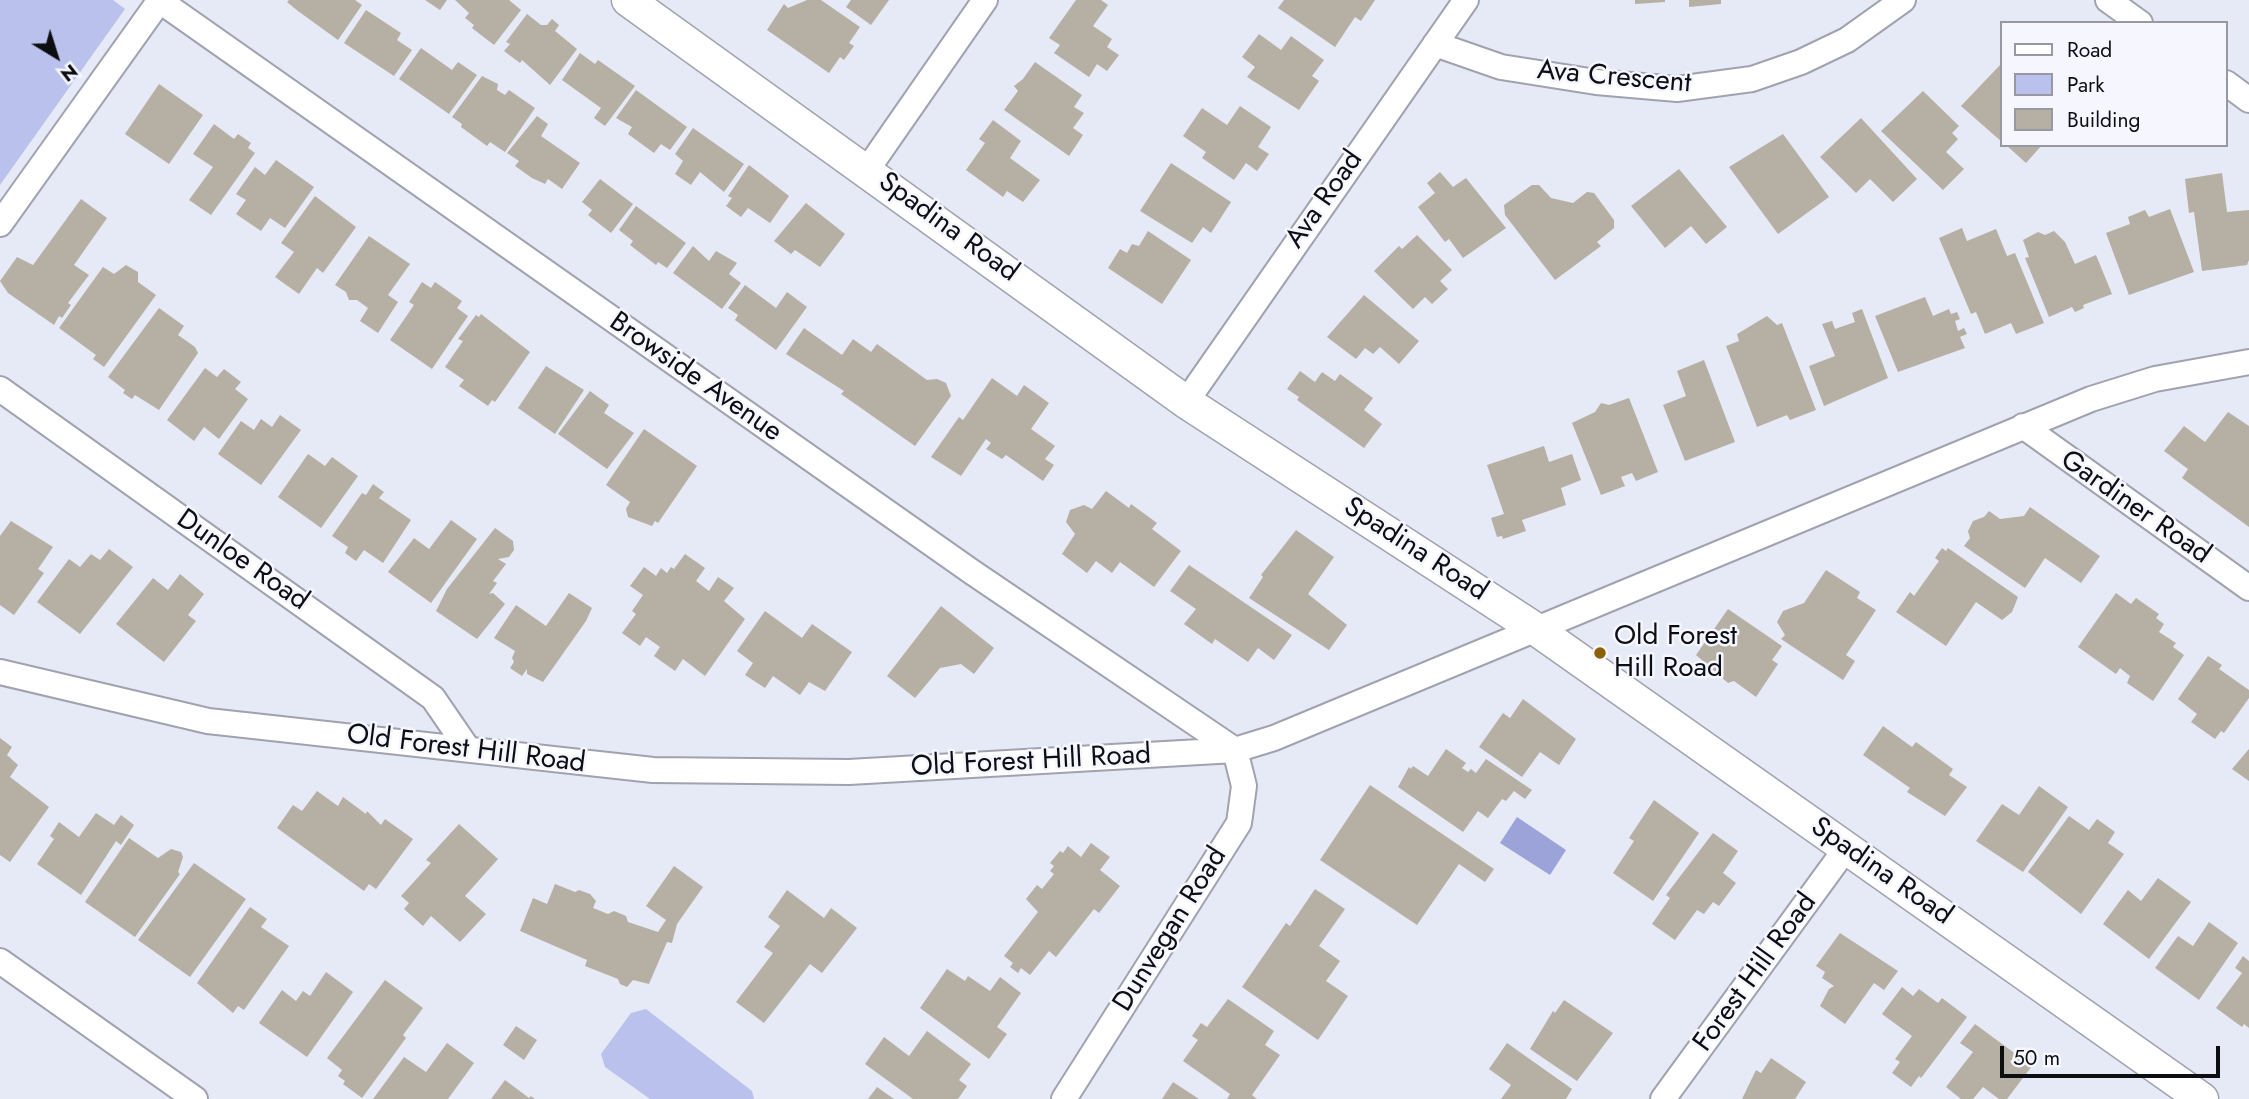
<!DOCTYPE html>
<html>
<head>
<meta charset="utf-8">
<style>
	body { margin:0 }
	#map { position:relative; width:2249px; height:1099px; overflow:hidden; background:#e6e9f6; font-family:Jost,sans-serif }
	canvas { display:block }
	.legend { position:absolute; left:2000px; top:21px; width:228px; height:126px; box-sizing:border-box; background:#f5f6ff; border:2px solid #9899a0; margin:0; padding:9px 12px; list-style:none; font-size:21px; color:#0d0e12 }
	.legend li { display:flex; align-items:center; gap:14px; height:35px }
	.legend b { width:35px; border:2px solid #9899a0 }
	.north { position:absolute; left:21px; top:21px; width:70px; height:70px; -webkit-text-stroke:5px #f5f6ff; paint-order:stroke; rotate:142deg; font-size:19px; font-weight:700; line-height:28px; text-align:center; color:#0d0e12 }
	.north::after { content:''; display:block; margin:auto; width:24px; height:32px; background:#0d0e12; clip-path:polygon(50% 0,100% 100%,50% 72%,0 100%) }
	.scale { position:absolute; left:2000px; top:1046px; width:220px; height:32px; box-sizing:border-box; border:4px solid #0d0e12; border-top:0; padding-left:9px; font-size:21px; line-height:24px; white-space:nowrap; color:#0d0e12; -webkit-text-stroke:5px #f5f6ff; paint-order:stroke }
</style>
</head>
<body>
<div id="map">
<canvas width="2249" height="1099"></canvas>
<ul class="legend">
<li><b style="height:9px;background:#fff"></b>Road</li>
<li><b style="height:19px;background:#bac1ec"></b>Park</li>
<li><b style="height:19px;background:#b6afa3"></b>Building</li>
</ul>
<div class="north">N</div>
<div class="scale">50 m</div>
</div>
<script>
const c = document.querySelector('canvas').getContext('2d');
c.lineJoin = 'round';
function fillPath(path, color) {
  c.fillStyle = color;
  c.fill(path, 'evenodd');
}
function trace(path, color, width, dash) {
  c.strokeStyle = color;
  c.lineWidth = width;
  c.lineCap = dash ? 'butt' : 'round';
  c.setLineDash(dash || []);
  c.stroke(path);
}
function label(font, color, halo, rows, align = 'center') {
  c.font = font + ' Jost,sans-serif';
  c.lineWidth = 5;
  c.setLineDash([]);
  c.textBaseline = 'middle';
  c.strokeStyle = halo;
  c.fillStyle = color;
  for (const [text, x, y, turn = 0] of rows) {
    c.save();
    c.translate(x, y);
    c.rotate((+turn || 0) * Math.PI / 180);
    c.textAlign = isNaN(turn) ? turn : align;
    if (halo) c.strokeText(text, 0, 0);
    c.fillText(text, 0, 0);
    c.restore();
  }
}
fillPath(new Path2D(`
	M0,0H113L125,9L0,185Z
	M646,1009L752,1091L754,1099H650L605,1067L601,1054L631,1013Z`), '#bac1ec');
fillPath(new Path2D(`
	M1517,817L1566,850L1550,875L1500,843Z`), '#9ba3d8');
fillPath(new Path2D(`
	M289,0H355L362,5L338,40L298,11L287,2Z
	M425,0H447L440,10Z
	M455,0H509L521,10L494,45L472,28L474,25L465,18L469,13Z
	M807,0H821L860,27L849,43L854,46L844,60L840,57L829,73L767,30L784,4L788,8Z
	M851,0H889L871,25L846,7Z
	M1076,0H1101L1108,5L1093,26L1112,39L1107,47L1119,55L1107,71L1097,64L1089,77L1054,53L1060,45L1049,38Z
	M1284,0H1375L1361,21L1355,17L1335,47L1278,8Z
	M1635,0H1665V2L1635,4Z
	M1689,0H1721V4L1689,7Z
	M366,10L401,33L397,40L412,50L394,76L344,43Z
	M527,14L541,25H547L552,19L559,25L555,31L577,49L550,85L522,60L520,63L504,51L510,44L506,42Z
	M1259,34L1281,50L1291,36L1324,60L1312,76L1319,81L1299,110L1247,77L1255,67L1242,57Z
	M421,48L452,70L458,62L477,75L449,114L399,79Z
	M580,53L595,64L598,60L635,86L605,126L594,118L601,108L562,80Z
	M1035,62L1082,95L1074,107L1084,113L1073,128L1083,135L1069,156L1004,110L1018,91L1014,86L1023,79Z
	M2000,65L2002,66V142L1961,106Z
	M482,76L498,84L497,90L505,95L509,90L535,108L505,152L490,142L487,146L461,127L462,124L452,117Z
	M159,84L203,115L169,164L125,134Z
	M636,90L687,127L670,150L661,144L654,153L628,134L632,127L616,118Z
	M1923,91L1959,126L1952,133L1958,139L1946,152L1964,169L1943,190L1881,131Z
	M1240,106L1271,127L1258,147L1269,154L1257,171L1246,163L1234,180L1202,158L1206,152L1183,136L1202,108L1227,125Z
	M537,116L548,124L541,136L580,163L562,189L548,179L545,184L532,178L515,166L519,161L507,153Z
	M1861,118L1917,179L1893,202L1870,179L1856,193L1820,157Z
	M993,120L1021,141L1010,158L1040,180L1023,202L1007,191L1003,197L966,170L985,143L979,139Z
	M214,124L234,139L238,134L251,143L248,148L255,153L211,215L189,200L213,167L193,154Z
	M693,128L744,164L724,192L700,172L691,185L675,174L683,161L675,154Z
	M1783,134L1829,197L1778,234L1729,167Z
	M2006,145H2042L2026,163Z
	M276,160L314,187L285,228L270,218L261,231L236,214L246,200L236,194L255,167L265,175Z
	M1171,163L1231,202L1211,233L1203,227L1192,243L1140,211Z
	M749,165L789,196L770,223L748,208L741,217L726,206L732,198L728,196Z
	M1679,169L1727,227L1706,244L1691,226L1665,248L1631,206Z
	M1440,172L1453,187L1466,178L1506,228L1463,258L1449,239L1445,242L1418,207L1435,193L1427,183Z
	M2222,173L2227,212L2249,210V260L2247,265L2202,271L2194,212L2189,213L2185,179Z
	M600,179L633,204L611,233L588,215L592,210L582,202Z
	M1532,185H1539L1551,198L1573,203L1587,192L1594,193L1614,220V228L1597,242L1601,246L1555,280L1505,215L1504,205Z
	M315,196L356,227L323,273L317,268L299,294L275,277L294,252L281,243Z
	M81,199L107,218L74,265L89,275L68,303L71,305L62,318L59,316L54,325L8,293L0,281L17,257L33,265Z
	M806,203L845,234L820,267L795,250L791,254L774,241Z
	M636,206L686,243L667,268L658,262L656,265L630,245L633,241L619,230Z
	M2170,209L2194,272L2129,295L2106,233L2130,224L2128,217L2145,210L2149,217Z
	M1962,228L1967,241L1996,229L2007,256L2015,253L2044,323L2016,334L2011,323L1985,334L1976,312L1971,314L1939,238Z
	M1148,231L1191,260L1162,304L1108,268L1120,249L1127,253L1132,244L1139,246Z
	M2054,231L2065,242L2075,264L2096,255L2112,294L2083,305L2084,308L2075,312L2072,307L2049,317L2025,258L2029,257L2023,240L2038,232L2045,235Z
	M1417,235L1452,270L1440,281L1448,289L1432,304L1425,297L1413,309L1374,271L1399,246L1402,249Z
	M369,236L410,264L388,295L398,302L378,333L360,321L368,308L357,300H349L346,292L335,285Z
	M693,246L709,261L716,251L737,263L729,274L741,283L722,309L673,273Z
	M126,265L138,272V282L156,295L104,367L93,359L96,355L59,328L103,267L114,274Z
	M422,282L431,288L435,282L462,301L457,308L468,316L432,369L390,340L414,305L409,302Z
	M745,285L776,308L787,292L807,307L776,350L735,320L738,315L728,308Z
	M1364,295L1419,341L1399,364L1380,347L1373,354L1365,348L1356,359L1327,337Z
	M1925,297L1933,316L1949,309L1951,314L1957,312L1960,319L1955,321L1958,331L1964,328L1967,334L1960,337L1965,348L1898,372L1875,316Z
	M159,308L184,326L178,335L195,347L198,353L159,410L135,395L132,399L123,393L125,390L108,377Z
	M1862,309L1888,378L1824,406L1809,366L1835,356L1822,324L1832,321L1835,329L1855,322L1852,313Z
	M481,314L530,352L495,402L492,400L488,406L459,386L464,380L445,367L463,341L458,339L476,315L479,317Z
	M1767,316L1777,325L1782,323L1816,410L1790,420L1787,415L1757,427L1726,346L1739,341L1737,334Z
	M804,328L842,355L853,339L871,352L877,344L927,380L937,379L946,383L951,396L915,446L841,394L844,391L786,354Z
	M1704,360L1735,442L1685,461L1663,405L1686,396L1677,371Z
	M546,366L584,390L555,434L518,408Z
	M205,368L217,377L224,369L241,382L235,389L248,399L219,439L204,427L194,441L167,420Z
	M1300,371L1315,382L1322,372L1335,381L1340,374L1373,398L1364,410L1382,424L1364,448L1297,400L1299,397L1287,389Z
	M992,378L1017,396L1024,385L1049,403L1031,429L1055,446L1045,459L1054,465L1043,481L1006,455L1002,459L986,449L991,443L986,439L961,476L931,457L959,417L963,420Z
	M590,391L609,405L604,413L634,433L607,469L558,434Z
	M1629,398L1658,472L1636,481L1632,473L1621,477L1625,486L1601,495L1572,423L1595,412L1601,403L1609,405Z
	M2228,412L2249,426V527L2182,478L2188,469L2164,451L2184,426L2205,442Z
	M280,415L301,430L261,485L218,454L241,421L254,430L261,419L272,427Z
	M644,429L697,466L658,523L655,521L652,526L628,517L626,509L630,502L606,485Z
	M1544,446L1549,462L1572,454L1581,480L1561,488L1566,505L1522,520L1526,531L1503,539L1502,536L1497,537L1491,518L1504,514L1487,465Z
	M308,454L325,466L332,457L358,476L321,528L278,497Z
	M373,484L384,492L379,498L411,520L383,563L364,550L356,561L345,553L348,547L332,536L362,493L366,495Z
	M1106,491L1129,508L1131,504L1157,523L1152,529L1181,551L1154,587L1120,562L1112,573L1096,561L1087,573L1062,554L1075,534L1066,522L1070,510L1084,505L1092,509Z
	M2030,507L2100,556L2081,583L2045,558L2025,588L1964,546L1970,538L1968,531L1973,521L1984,517L1989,511L2000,519L2024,516Z
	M451,520L477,539L431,603L388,572L414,538L429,549Z
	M11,521L53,547L38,569L44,573L14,615L0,605V536Z
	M495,528L513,541L514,550L509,557L498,559L506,564L493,581L497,583L489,594L493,593L505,604L477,639L436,611L447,589Z
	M1296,530L1334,557L1308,594L1347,625L1329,650L1249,598L1263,577L1261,575Z
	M1942,548L1946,551L1948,548L2018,597L2012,612L2002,620L1976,602L1946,646L1896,612L1910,592L1914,596L1939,561L1935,558Z
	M109,549L133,567L80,634L37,602L69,559L80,567L91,554L100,560Z
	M685,554L705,568L696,581L709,591L718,577L734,588L724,601L745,619L705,676L683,659L675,671L654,656L660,647L646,637L640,646L622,633L636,614L632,611L643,595L630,586L644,567L656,576L661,568L667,573L671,567L674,569Z
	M1189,565L1292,635L1274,660L1258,648L1248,662L1215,639L1212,644L1184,624L1196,609L1170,591Z
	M1826,570L1860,592L1857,598L1876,610L1846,655L1855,661L1843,680L1781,639L1785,635L1777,622L1783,611L1804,603Z
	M180,574L204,594L188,615L196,621L164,662L116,624L153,578L168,590Z
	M569,593L592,608L586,621L543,682L527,674V669L522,676L510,668L514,662L512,658L515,651L494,638L516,605L546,626Z
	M2116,593L2131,604L2136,598L2159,614L2156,618L2164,624L2159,632L2176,643L2173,647L2184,655L2153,701L2127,683L2130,676L2120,668L2116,674L2078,647Z
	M941,606L994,648L974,674L961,664L940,668L915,698L887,676Z
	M1728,609L1782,646L1772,660L1778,664L1756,697L1734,681L1728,683L1696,655Z
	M765,611L802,638L812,624L852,652L825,691L809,682L800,695L773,676L765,688L745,675L753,663L737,651Z
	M2208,656L2222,665L2219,669L2249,690V698L2224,733L2221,731L2215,739L2191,722L2197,714L2178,699Z
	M1523,699L1576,739L1559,765L1540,752L1522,777L1479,747L1503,713L1510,718Z
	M1883,726L1912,747L1916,742L1953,769L1949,775L1967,787L1945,816L1907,792L1910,788L1863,755Z
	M0,738L12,747L7,755L18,765L10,777L49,807L10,862L0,855Z
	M1446,749L1466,763L1462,768L1468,772L1471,769L1476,773L1486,759L1532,790L1525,799L1514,791L1506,801L1502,799L1488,818L1478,811L1463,832L1398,787L1409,767L1411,769L1413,766L1428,776Z
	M2249,749V781L2232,769Z
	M1370,785L1494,869L1485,882L1459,864L1417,925L1320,860Z
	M2039,786L2068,807L2023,872L1976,841L2002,804L2019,815Z
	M317,791L338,806L343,797L366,814L367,811L381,825L385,819L413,839L376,889L369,884L364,891L277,828L293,805L302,811Z
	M1654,800L1699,833L1653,901L1613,873L1634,841L1629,838Z
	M96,813L114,825L121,815L134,825L121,845L116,841L81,895L37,864L54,839L50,836L59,822L79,837Z
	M2069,816L2089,830L2097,819L2115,832L2108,843L2124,854L2081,914L2028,872Z
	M459,824L498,859L465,896L486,914L460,942L431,916L423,926L404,909L409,903L401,896L431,863L426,860Z
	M1713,833L1738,851L1723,873L1736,883L1719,906L1713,902L1704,914L1697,910L1675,940L1652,924L1670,898L1666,895Z
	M129,838L158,858L171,849L181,852L183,857L178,872L180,874L135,937L85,902Z
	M1091,843L1110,857L1100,870L1120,886L1099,913L1094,909L1056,957L1049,951L1030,975L1021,968L1018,973L1010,967L1013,963L1004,956L1038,912L1026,899L1037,885L1042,889L1054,874L1050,871L1054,866L1050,863L1060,851L1063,853L1068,846L1081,857Z
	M194,863L246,899L190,977L138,940Z
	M674,866L703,887L677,924L672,943L667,942L649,984L633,980L627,987L620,984L618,979L585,966L587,960L520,931L533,898L547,904L555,884L575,892L579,890L590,894L596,901L593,908L608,914L614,911L626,916L628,922L658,932L666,920L646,906Z
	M2158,878L2191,902L2149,959L2103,924L2128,890L2141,901Z
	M1315,889L1345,909L1319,946L1340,961L1326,981L1348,996L1318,1040L1242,987L1286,923L1290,926Z
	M787,890L824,918L831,908L857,928L822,973L810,964L764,1023L736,1002L773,953L764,947L780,926L768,917Z
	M250,907L267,919L261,927L289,946L244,1010L238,1006L233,1013L197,983Z
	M2209,922L2238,943L2199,1000L2155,968L2178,936L2193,946Z
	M1840,933L1898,971L1884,990L1874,983L1845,1024L1820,1006L1829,989L1834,986L1822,978L1825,972L1816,966Z
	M2243,956L2249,961V1028L2244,1024L2242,1027L2216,1008L2242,973L2235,968Z
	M947,969L965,981L968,976L990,991L1000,977L1021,993L997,1027L1007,1034L989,1059L920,1008Z
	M326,972L353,992L307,1057L259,1023L282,990L296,1001L303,991L310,996Z
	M385,980L423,1008L403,1035L406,1038L362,1098L343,1084L345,1081L338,1076L342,1070L327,1058Z
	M1902,987L1913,996L1919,989L1938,1003L1942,998L1967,1017L1921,1078L1919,1076L1911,1087L1892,1073L1900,1062L1895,1059L1912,1036L1882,1014Z
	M1228,999L1274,1031L1265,1045L1280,1055L1252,1095L1257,1099H1227L1230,1094L1183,1061L1198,1040L1192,1036L1201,1023L1207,1027Z
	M1564,1000L1613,1033L1577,1081L1530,1049L1553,1011L1555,1013Z
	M1975,1024L2032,1066L2007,1099H1999L1983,1087L1973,1099H1961L1946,1087L1973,1052L1960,1043Z
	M516,1026L537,1040L524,1060L503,1045Z
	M927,1031L971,1064L959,1080L967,1086L958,1099H913L865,1064L884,1037L909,1056Z
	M447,1043L474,1063L448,1099H373L404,1057L426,1072Z
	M1507,1043L1572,1089L1566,1099H1501L1511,1085L1489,1069Z
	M1771,1058L1806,1082L1795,1099H1742L1756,1070L1761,1073Z
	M505,1080L529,1098L531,1096L535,1099H491Z
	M1173,1082L1199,1099H1162Z
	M877,1087L894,1099H868Z`), '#b6afa3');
const minor = new Path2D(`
	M2108,0L2140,23
	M160,1L972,572L1235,750L1244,786L1239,823L1064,1099
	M1435,44L1501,67L1596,82L1677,89L1752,79L1801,62L1847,40L1903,0
	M2226,83L2249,100
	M867,170L985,0
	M0,224L160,0
	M0,389L433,698L468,749
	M1186,402L1466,0
	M2023,426L2249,588
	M0,672L208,721L653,770L849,772L1235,750L1274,738L2091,399L2155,379L2249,362
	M0,961L195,1099
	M1663,1099L1847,847`);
const tertiary = new Path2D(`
	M628,0L1186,402L1537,630L2202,1099`);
trace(minor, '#a0a2af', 28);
trace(tertiary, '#a0a2af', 35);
trace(minor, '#fff', 24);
trace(tertiary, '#fff', 32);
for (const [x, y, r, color] of [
	[1600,653,7,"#8b6203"]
]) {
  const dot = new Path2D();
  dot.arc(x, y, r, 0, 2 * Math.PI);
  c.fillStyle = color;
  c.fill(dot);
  trace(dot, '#f5f6ff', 2.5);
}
label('28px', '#0d0e12', '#f5f6ff', [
	["Ava Crescent",1614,78,5],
	["Ava Road",1325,200,-55],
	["Spadina Road",948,228,36],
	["Browside Avenue",695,378,35],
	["Gardiner Road",2135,508,35],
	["Spadina Road",1415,550,33],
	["Dunloe Road",242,561,35],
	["Old Forest Hill Road",466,750,7],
	["Old Forest Hill Road",1031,762,-3],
	["Spadina Road",1881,872,35],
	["Dunvegan Road",1171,930,-58],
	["Forest Hill Road",1756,973,-54]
]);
label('28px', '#0d0e12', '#f5f6ff', [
	["Old Forest",1614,637],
	["Hill Road",1614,669]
], 'left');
</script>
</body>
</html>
